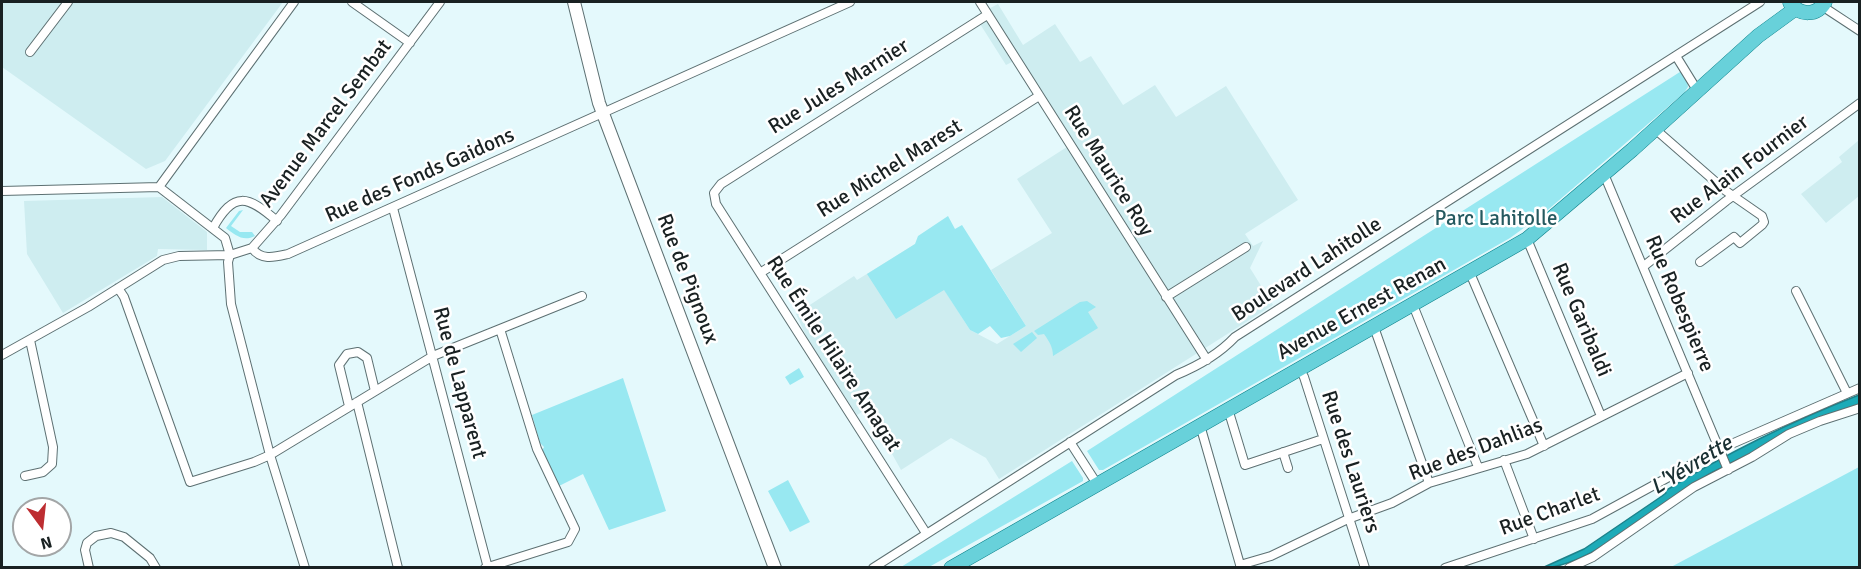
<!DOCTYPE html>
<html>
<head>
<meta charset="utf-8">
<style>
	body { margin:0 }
	#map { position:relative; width:1861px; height:569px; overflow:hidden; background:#e4f9fc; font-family:Signika,sans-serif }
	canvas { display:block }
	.frame { position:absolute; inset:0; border:3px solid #192122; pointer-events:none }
	.north { position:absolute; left:12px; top:497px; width:60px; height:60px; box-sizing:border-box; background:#fff; border:2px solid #a3a6a7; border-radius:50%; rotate:165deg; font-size:16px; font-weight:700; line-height:24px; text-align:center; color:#192122 }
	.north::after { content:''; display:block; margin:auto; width:21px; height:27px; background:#bd2d31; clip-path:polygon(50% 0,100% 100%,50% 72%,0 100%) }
</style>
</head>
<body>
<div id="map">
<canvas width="1861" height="569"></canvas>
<div class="frame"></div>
<div class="north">N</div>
</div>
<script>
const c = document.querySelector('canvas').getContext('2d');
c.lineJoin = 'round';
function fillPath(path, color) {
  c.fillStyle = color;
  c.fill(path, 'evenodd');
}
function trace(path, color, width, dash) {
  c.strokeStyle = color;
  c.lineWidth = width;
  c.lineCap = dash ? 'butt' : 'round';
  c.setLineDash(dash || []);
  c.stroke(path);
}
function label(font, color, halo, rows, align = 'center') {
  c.font = font + ' Signika,sans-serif';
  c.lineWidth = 5;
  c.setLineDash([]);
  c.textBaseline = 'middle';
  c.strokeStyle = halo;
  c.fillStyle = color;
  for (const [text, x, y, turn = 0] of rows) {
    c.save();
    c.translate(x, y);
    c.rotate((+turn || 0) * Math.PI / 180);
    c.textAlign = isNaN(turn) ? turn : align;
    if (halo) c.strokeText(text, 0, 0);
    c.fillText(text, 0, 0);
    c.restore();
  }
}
fillPath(new Path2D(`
	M2,2H283L165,161L146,169L2,67Z
	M998,4L1023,45L1055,24L1080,62L1091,56L1123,105L1155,85L1176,117L1226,86L1298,200L1245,234L1253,246L1263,241L1250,268L1273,305L999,479L986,458L951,438L901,470L867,409L857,415L808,340L796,314L854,276L857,280L915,244L970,330L997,344L1026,326L991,270L1052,233L1017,179L1070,145L1016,60L1006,65L975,16Z
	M1859,140V196L1826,223L1801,194L1842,162L1839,157Z
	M162,197L207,232V250L158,249L157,256L63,313L27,254L24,201Z`), '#ceedf0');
fillPath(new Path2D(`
	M1683,70L1687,79L1688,87L1684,93L1543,214L1510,238L1103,470H1099L1087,451Z
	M243,210L231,226L240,232H252L255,236C243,242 235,235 226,228L239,211Z
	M948,216L955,229L962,225L1026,326L1010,336L1001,338L990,326L978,334L970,330L944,290L896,319L867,274L915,244L918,236Z
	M1087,301L1096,307L1088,312L1098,328L1053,356C1053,347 1049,341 1044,334L1038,335L1034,331L1080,302Z
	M1032,332L1037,338L1021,352L1013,344Z
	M799,368L804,377L790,385L785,377Z
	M623,378L666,511L609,530L583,474L559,486L542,451L544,447L540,443L532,415Z
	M1072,461L1083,478V481L929,567H901Z
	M1859,467V567H1671Z
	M788,480L810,522L790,532L768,491Z`), '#98e8f1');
const water = new Path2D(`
	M1859,395V406C1811,428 1760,447 1713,472C1665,498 1594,567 1542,568L1584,549L1662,496L1666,493L1665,491C1727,453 1792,421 1859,395Z`);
fillPath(water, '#1dabb8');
trace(water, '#1c828b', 1.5);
const minor = new Path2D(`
	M352,2L410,43
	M980,2L1207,360
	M1822,6L1860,31
	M30,52L68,2
	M1676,56L1697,90
	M1655,129L1726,191L1762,216L1764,222L1762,225L1740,243L1734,237L1700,262
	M1604,174L1728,470
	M159,187L294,2
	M2,191L159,187L225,238L230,255L228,262L231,304L270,455L305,568
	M393,208L488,568
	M213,228C234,190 248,196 277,221
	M1527,239L1601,416
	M252,248C261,261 275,257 288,254L850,2
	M1644,266L1726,201L1860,103
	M760,273L1039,96
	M1470,273L1544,446
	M118,288L124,297L190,482L254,462L270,455L433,356L582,296
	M1796,291L1847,393
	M1166,297L1246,247
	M1413,305L1478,467
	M1374,327L1429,483
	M2,355L88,307L163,260L179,256L230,255L252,248L281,215L440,2
	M1299,368L1304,377L1365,568
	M357,402L398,568
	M349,406L339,365L347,354L358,352L367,358L375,391
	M1228,409L1245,465L1323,439
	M1200,425L1241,568
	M1070,442L1097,484
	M1283,452L1288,468
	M1504,460L1534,539
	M25,476L43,472L52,464L53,447L30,340
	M926,533L716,204L714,193L721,184L987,15
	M1240,565L1271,556L1348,519L1392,503L1429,483L1527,454L1688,373
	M89,568L85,550L87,543L96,536L111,533L124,537L150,558L156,568
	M485,568L568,542L575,529L537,449L500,329
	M873,568L1176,375C1198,366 1219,354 1235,337L1760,2
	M1445,568L1592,519L1720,449L1860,388
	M1569,568L1593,557L1694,487L1752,457L1789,434L1820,421L1860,408`);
const secondary = new Path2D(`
	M574,2L599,103L775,568`);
const primary = new Path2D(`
	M1790,3C1800,16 1817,16 1825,2
	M951,568L1527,239L1632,150L1758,36L1795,9`);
trace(minor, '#5d7072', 10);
trace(secondary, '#5d7072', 14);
trace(primary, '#0b8089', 15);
trace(minor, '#fff', 8);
trace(secondary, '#fff', 12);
trace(primary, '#68d1da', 14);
label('21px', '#192122', '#fff', [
	["Rue Jules Marnier",839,87,-32],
	["Avenue Marcel Sembat",326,124,-53],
	["Rue Michel Marest",890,169,-32],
	["Rue Alain Fournier",1740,170,-37],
	["Rue Maurice Roy",1108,171,58],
	["Rue des Fonds Gaidons",420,176,-24],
	["Boulevard Lahitolle",1307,270,-33],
	["Rue de Pignoux",687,279,69],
	["Rue Robespierre",1679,304,67],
	["Avenue Ernest Renan",1362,309,-29],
	["Rue Garibaldi",1581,320,67],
	["Rue Émile Hilaire Amagat",833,354,57],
	["Rue de Lapparent",459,383,75],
	["Rue des Dahlias",1476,450,-21],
	["Rue des Lauriers",1350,462,72],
	["Rue Charlet",1550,512,-20]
]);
label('21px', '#255a60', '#fff', [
	["Parc Lahitolle",1496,219]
]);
label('italic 22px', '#192f32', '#fff', [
	["L'Yévrette",1692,466,-32]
]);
</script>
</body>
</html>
